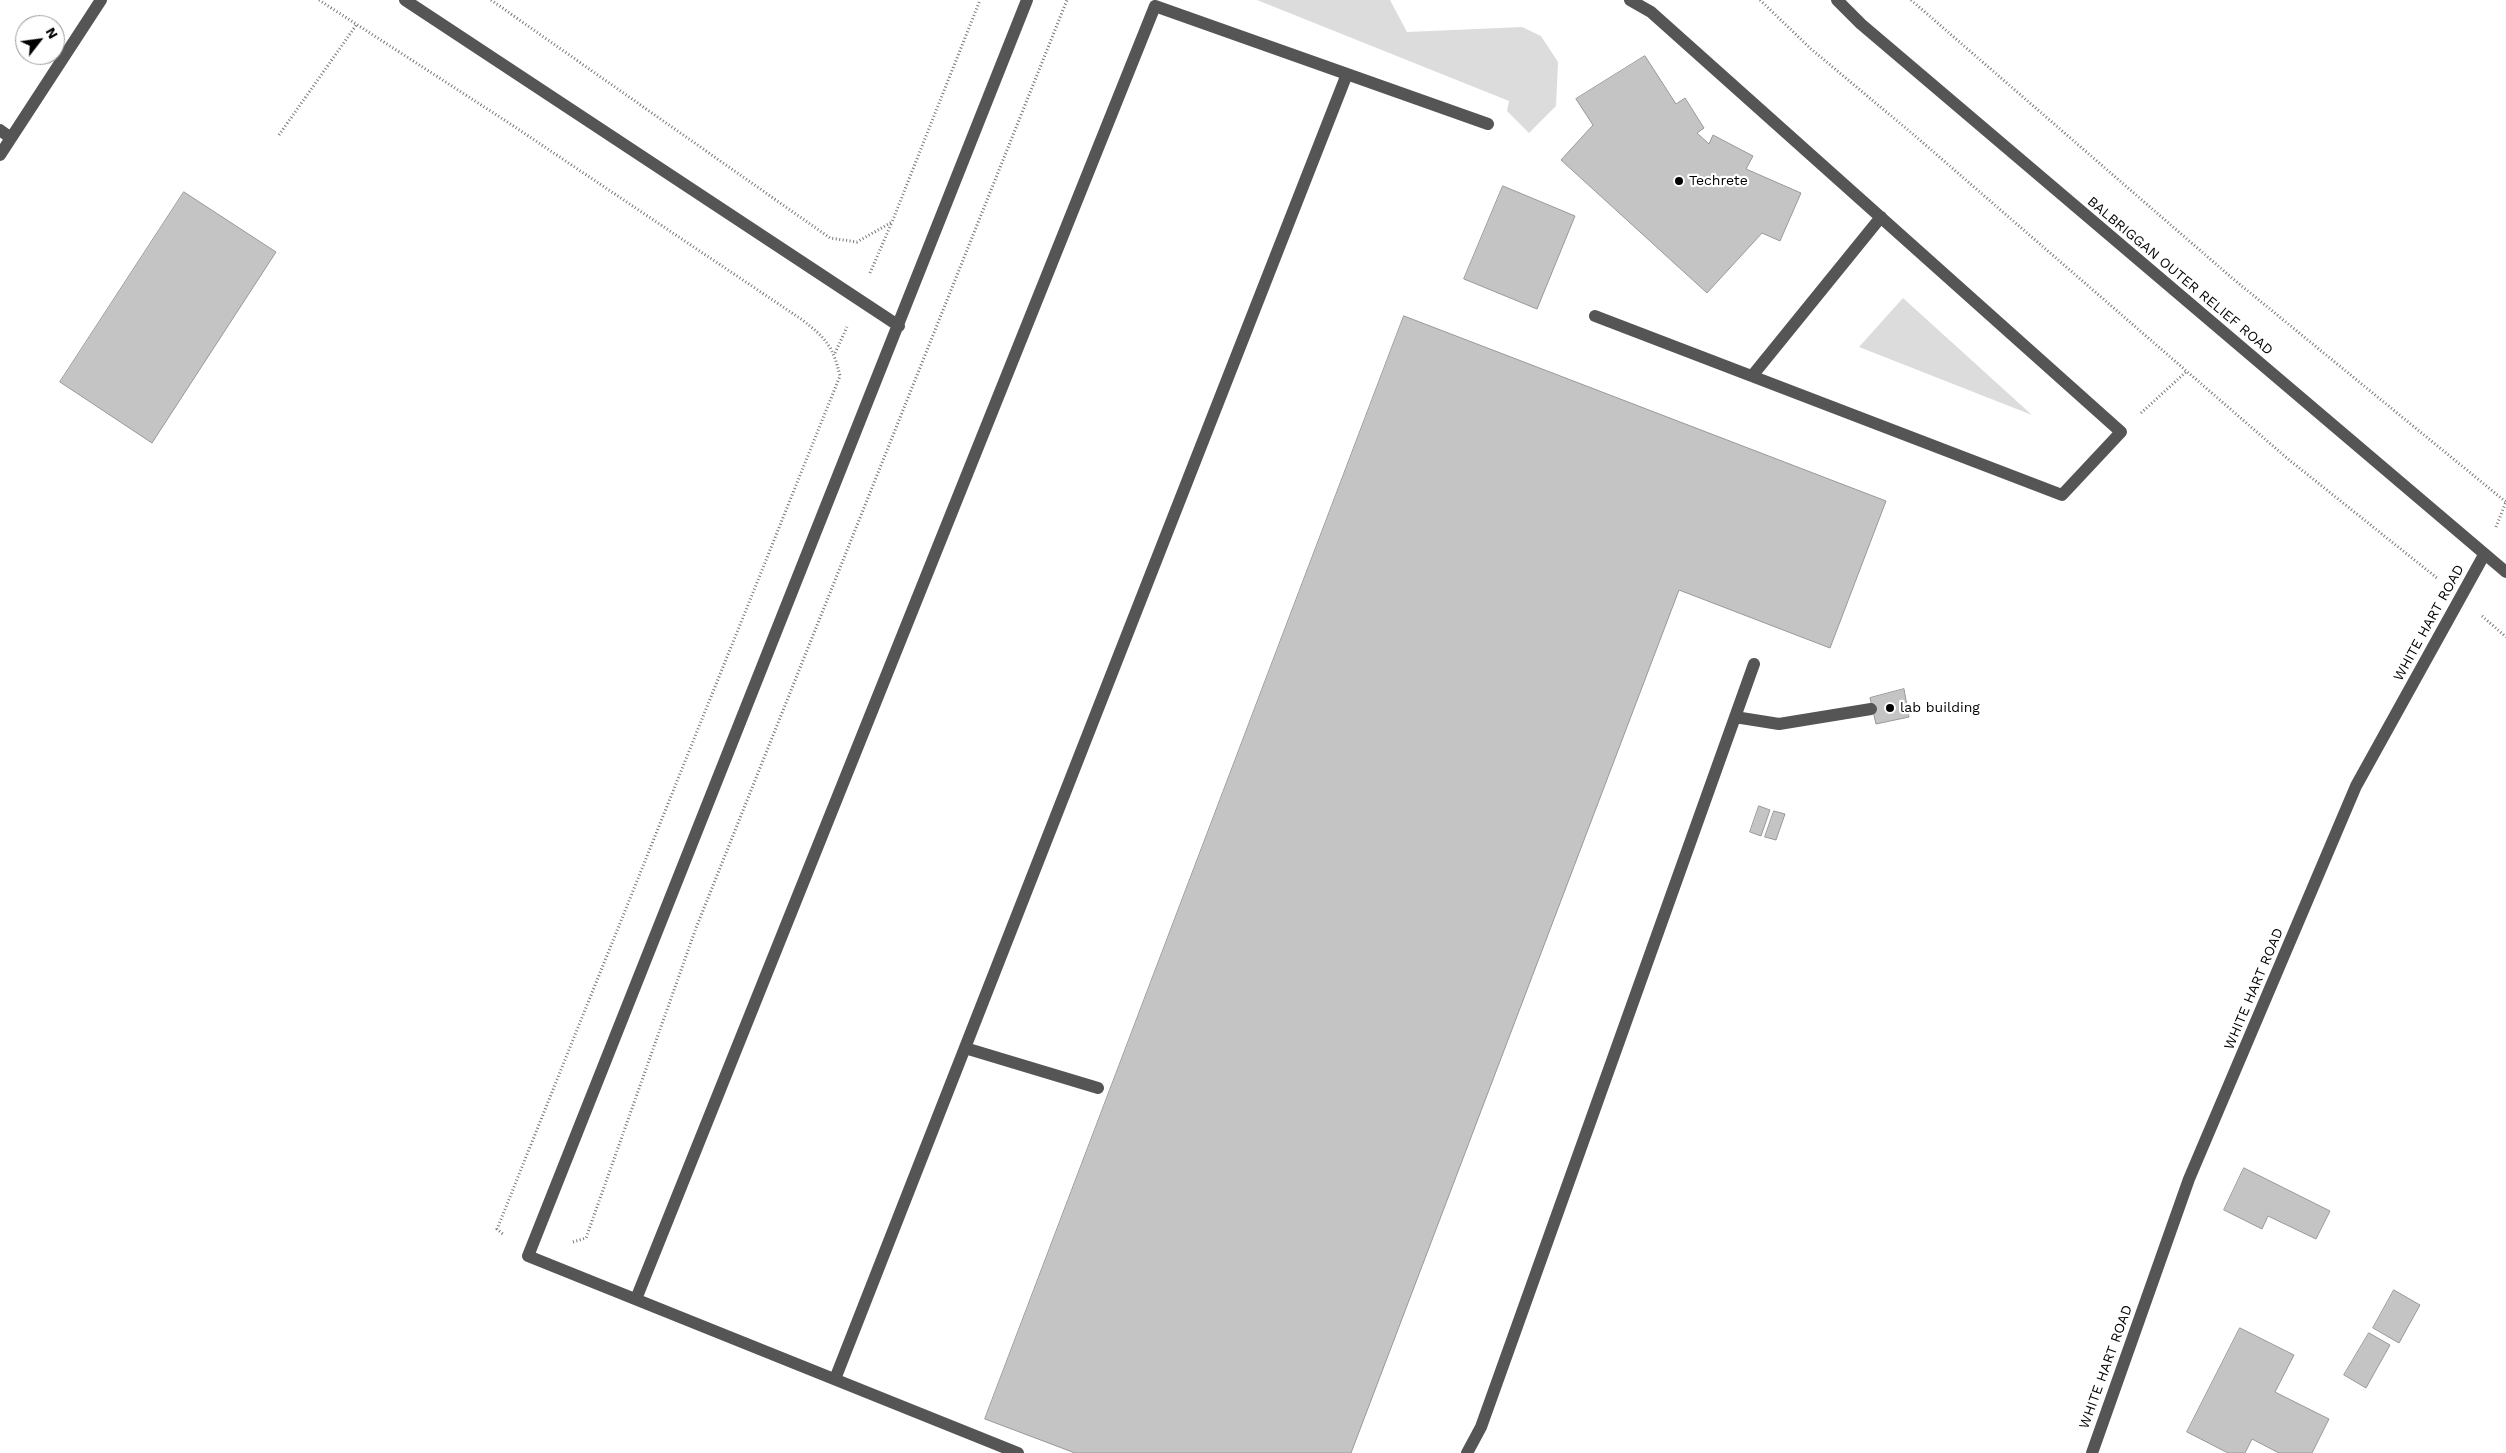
<!DOCTYPE html>
<html>
<head>
<meta charset="utf-8">
<style>
	body { margin:0 }
	#map { position:relative; width:2506px; height:1453px; overflow:hidden; background:#fff; font-family:"Work Sans",sans-serif }
	canvas { display:block }
	.north { position:absolute; left:15px; top:15px; width:50px; height:50px; box-sizing:border-box; background:#fff; border:1px solid #999; border-radius:50%; rotate:60deg; font-size:14px; font-weight:700; line-height:20px; text-align:center; color:#000 }
	.north::after { content:''; display:block; margin:auto; width:18px; height:22px; background:#000; clip-path:polygon(50% 0,100% 100%,50% 72%,0 100%) }
</style>
</head>
<body>
<div id="map">
<canvas width="2506" height="1453"></canvas>
<div class="north">N</div>
</div>
<script>
const c = document.querySelector('canvas').getContext('2d');
c.lineJoin = 'round';
function fillPath(path, color) {
  c.fillStyle = color;
  c.fill(path, 'evenodd');
}
function trace(path, color, width, dash) {
  c.strokeStyle = color;
  c.lineWidth = width;
  c.lineCap = dash ? 'butt' : 'round';
  c.setLineDash(dash || []);
  c.stroke(path);
}
function label(font, color, halo, rows, align = 'center') {
  c.font = font + ' "Work Sans",sans-serif';
  c.lineWidth = 4.5;
  c.setLineDash([]);
  c.textBaseline = 'middle';
  c.strokeStyle = halo;
  c.fillStyle = color;
  for (const [text, x, y, turn = 0] of rows) {
    c.save();
    c.translate(x, y);
    c.rotate((+turn || 0) * Math.PI / 180);
    c.textAlign = isNaN(turn) ? turn : align;
    if (halo) c.strokeText(text, 0, 0);
    c.fillText(text, 0, 0);
    c.restore();
  }
}
fillPath(new Path2D(`
	M1257,0H1390L1407,32L1522,27L1541,36L1558,62L1556,106L1529,133L1507,111L1509,101Z
	M1903,298L2032,415L1859,347Z`), '#dcdcdc');
const building = new Path2D(`
	M1645,56L1676,104L1685,98L1704,128L1697,133L1709,144L1713,135L1753,156L1746,169L1801,193L1780,241L1762,233L1707,293L1561,160L1593,125L1576,99Z
	M1503,186L1575,216L1537,309L1464,279Z
	M184,192L276,252L152,443L60,382Z
	M1404,316L1886,501L1830,648L1679,590L1351,1453H1075L985,1419Z
	M1904,689L1909,717L1876,724L1870,698Z
	M1759,806L1770,810L1761,836L1750,832Z
	M1774,811L1785,814L1776,840L1765,837Z
	M2244,1168L2330,1211L2316,1239L2268,1216L2262,1229L2224,1210Z
	M2394,1290L2420,1305L2399,1343L2373,1328Z
	M2240,1328L2294,1355L2275,1392L2329,1419L2312,1453H2279L2252,1439L2245,1453H2228L2187,1432Z
	M2369,1333L2390,1345L2366,1388L2344,1375Z`);
fillPath(building, '#c4c4c4');
trace(building, '#999', 1);
trace(new Path2D(`
	M319,0L509,123L801,319C826,338 833,346 840,376L497,1229L504,1235
	M491,0L830,238L857,242L892,222L980,0
	M1760,0L1811,49L1914,135L2288,459L2437,578
	M1911,0L2232,278L2506,502
	M279,135L357,24
	M870,273L892,222
	M835,353L847,327
	M2141,413L2187,371
	M2496,527L2506,502
	M2482,616L2506,637
	M573,1242L586,1238L696,928L1067,0`), '#777', 3, [1, 2.5]);
trace(new Path2D(`
	M405,0L899,326
	M1837,0L1861,24L2506,572
	M0,130L11,138
	M0,155L101,0
	M1595,316L2062,495L2121,432L1651,12L1630,0
	M1752,376L1881,217
	M1735,717L1779,724L1871,709
	M965,1048L1098,1088
	M636,1299L1155,6L1488,124
	M835,1379L1347,74
	M1018,1453L528,1256L1027,0
	M1467,1453L1481,1427L1754,664
	M2092,1453L2189,1179L2356,786L2484,555`), '#555', 12);
for (const [x, y, r, color] of [
	[1679,181,5,"#000"],
	[1890,708,5,"#000"]
]) {
  const dot = new Path2D();
  dot.arc(x, y, r, 0, 2 * Math.PI);
  c.fillStyle = color;
  c.fill(dot);
  trace(dot, '#fff', 2);
}
label('14px', '#000', '#fff', [
	["Techrete",1689,181],
	["lab building",1900,708]
], 'left');
label('14px', '#000', '#fff', [
	["BALBRIGGAN OUTER RELIEF ROAD",2180,276,40],
	["WHITE HART ROAD",2429,623,-61],
	["WHITE HART ROAD",2254,989,-67],
	["WHITE HART ROAD",2106,1367,-70]
]);
</script>
</body>
</html>
